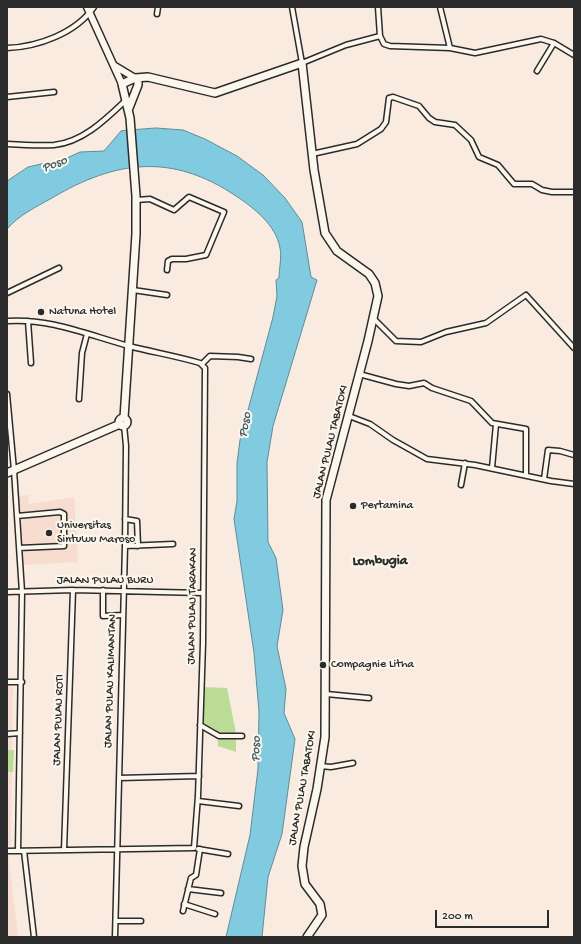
<!DOCTYPE html>
<html>
<head>
<meta charset="utf-8">
<style>
	body { margin:0 }
	#map { position:relative; width:581px; height:944px; overflow:hidden; background:#f9ebdf; font-family:"Gochi Hand",sans-serif }
	canvas { display:block }
	.frame { position:absolute; inset:0; border:8px solid #2b2b2b; pointer-events:none }
	.scale { position:absolute; left:435px; top:910px; width:114px; height:18px; box-sizing:border-box; border:2px solid #2b2b2b; border-top:0; padding-left:5px; font-size:12px; line-height:14px; white-space:nowrap; color:#2b2b2b; -webkit-text-stroke:3px #fbf7ec; paint-order:stroke }
</style>
</head>
<body>
<div id="map">
<canvas width="581" height="944"></canvas>
<div class="frame"></div>
<div class="scale">200 m</div>
</div>
<script>
const c = document.querySelector('canvas').getContext('2d');
c.lineJoin = 'round';
function fillPath(path, color) {
  c.fillStyle = color;
  c.fill(path, 'evenodd');
}
function trace(path, color, width, dash) {
  c.strokeStyle = color;
  c.lineWidth = width;
  c.lineCap = dash ? 'butt' : 'round';
  c.setLineDash(dash || []);
  c.stroke(path);
}
function label(font, color, halo, rows, align = 'center') {
  c.font = font + ' "Gochi Hand",sans-serif';
  c.lineWidth = 4;
  c.setLineDash([]);
  c.textBaseline = 'middle';
  c.strokeStyle = halo;
  c.fillStyle = color;
  for (const [text, x, y, turn = 0] of rows) {
    c.save();
    c.translate(x, y);
    c.rotate((+turn || 0) * Math.PI / 180);
    c.textAlign = isNaN(turn) ? turn : align;
    if (halo) c.strokeText(text, 0, 0);
    c.fillText(text, 0, 0);
    c.restore();
  }
}
fillPath(new Path2D(`
	M28,495L29,504L74,497L78,562L23,565L18,496Z
	M7,684H13L11,845H7Z
	M7,852H8L18,937H7Z`), '#f7dcd0');
fillPath(new Path2D(`
	M202,687L227,688L236,733V752L218,746V740L216,730L202,722Z
	M7,750H14L13,772H7Z`), '#bbdc95');
const water = new Path2D(`
	M156,128L183,130L205,139L237,156L263,175L285,198L302,222L311,277L317,280L273,426L267,462L268,542L276,558L283,610L277,646L286,689L284,713L295,739L282,834L268,877L262,937H226L250,835L258,769L259,712L254,653L234,519L237,501V463L240,440L273,317L277,296L276,280L279,278C279,269 282,257 280,248C276,225 254,208 236,196C172,153 116,160 52,198C36,207 19,215 7,229V181L28,167L67,158L80,152L104,151L121,131Z`);
fillPath(water, '#81cbe1');
trace(water, '#5f8b98', 1);
const street = new Path2D(`
	M292,7L302,63L346,45L380,36L378,7
	M440,7L450,48
	M157,14L158,7
	M380,36L384,44L390,46L450,48L475,53L541,39L554,43L574,55
	M7,48C38,47 76,33 94,7
	M537,71L554,43
	M7,97L54,92
	M7,144C22,145 38,146 54,145C83,142 106,119 126,100
	M312,154L357,144L381,129L386,122L389,98L393,97L419,106L429,118L435,122L455,125L471,140L479,157L498,165L514,184H532L542,190L552,192H574
	M136,200L150,199L174,210L189,197L224,212L206,255L186,259H172L168,261L167,270
	M133,290L167,295
	M7,293L59,268
	M374,319L396,341L421,342L446,332L486,323L526,295L574,348
	M7,321C50,318 88,335 129,346C152,352 176,356 200,363L205,368L203,643L198,796L194,848L7,851
	M28,321L31,363
	M202,364L210,356L238,357L251,359
	M359,374L396,384L409,386L424,383L432,388L471,401L492,423L526,429V475
	M7,394L14,470L22,592L18,851
	M79,399L82,353L87,334
	M349,416L370,424L393,440L427,459L475,465L551,481L574,484
	M492,468L496,424
	M544,479L548,450L560,451L574,455
	M461,485L465,463
	M17,516L60,512L64,514V546L19,548
	M125,519L137,521L138,546
	M125,546L173,544
	M103,590V616L123,615
	M7,592L73,590L203,593
	M7,682H22
	M326,694L369,698
	M200,725L219,736H242
	M7,734L20,733
	M320,766L331,767L353,763
	M119,778L199,776
	M198,801L239,806
	M198,849L228,854
	M64,850L73,590
	M24,851L34,937
	M188,889L221,893
	M184,904L215,914
	M183,911L191,878L196,875L200,849
	M116,921H141
	M115,937L125,546L126,446L124,425`);
const secondary = new Path2D(`
	M87,7L122,84
	M115,66L135,78`);
const highway = new Path2D(`
	M129,108L138,85V80L135,78
	M124,418L136,234V196L130,118L122,84L135,78L148,77L215,93L302,63L314,170L325,233L337,251L369,274L375,283L378,296L368,341L326,500L325,737L317,789L304,847L302,866L305,884L320,904L322,915L307,937
	M119 422a4 4 0 1 1 8 0a4 4 0 1 1-8 0Z
	M7,473L120,424`);
trace(street, '#2b2b2b', 7);
trace(secondary, '#2b2b2b', 9);
trace(highway, '#2b2b2b', 10);
trace(street, '#fbf7ec', 4);
trace(secondary, '#fbf7ec', 6);
trace(highway, '#fbf7ec', 7);
for (const [x, y, r, color] of [
	[41,312,4,"#2b2b2b"],
	[353,506,4,"#2b2b2b"],
	[49,533,4,"#2b2b2b"],
	[323,665,4,"#2b2b2b"]
]) {
  const dot = new Path2D();
  dot.arc(x, y, r, 0, 2 * Math.PI);
  c.fillStyle = color;
  c.fill(dot);
  trace(dot, '#fbf7ec', 1.5);
}
label('12px', '#2b2b2b', '#fbf7ec', [
	["Natuna Hotel",49,312],
	["Pertamina",361,506],
	["Universitas",57,526],
	["Sintuwu Maroso",57,540],
	["Compagnie Litha",331,665]
], 'left');
label('12px', '#2b2b2b', '#fbf7ec', [
	["JALAN PULAU TABATOKI",331,442,-76],
	["JALAN PULAU BURU",105,581],
	["JALAN PULAU TARAKAN",193,606,-89],
	["JALAN PULAU KALIMANTAN",111,681,-88],
	["JALAN PULAU ROTI",59,720,-88],
	["JALAN PULAU TABATOKI",303,788,-80]
]);
label('italic 13px', '#455b62', '#fbf7ec', [
	["Poso",55,165,-20],
	["Poso",246,425,-79],
	["Poso",257,749,-88]
]);
label('bold 14px', '#2b2b2b', '#fbf7ec', [
	["Lombugia",380,562]
]);
</script>
</body>
</html>
